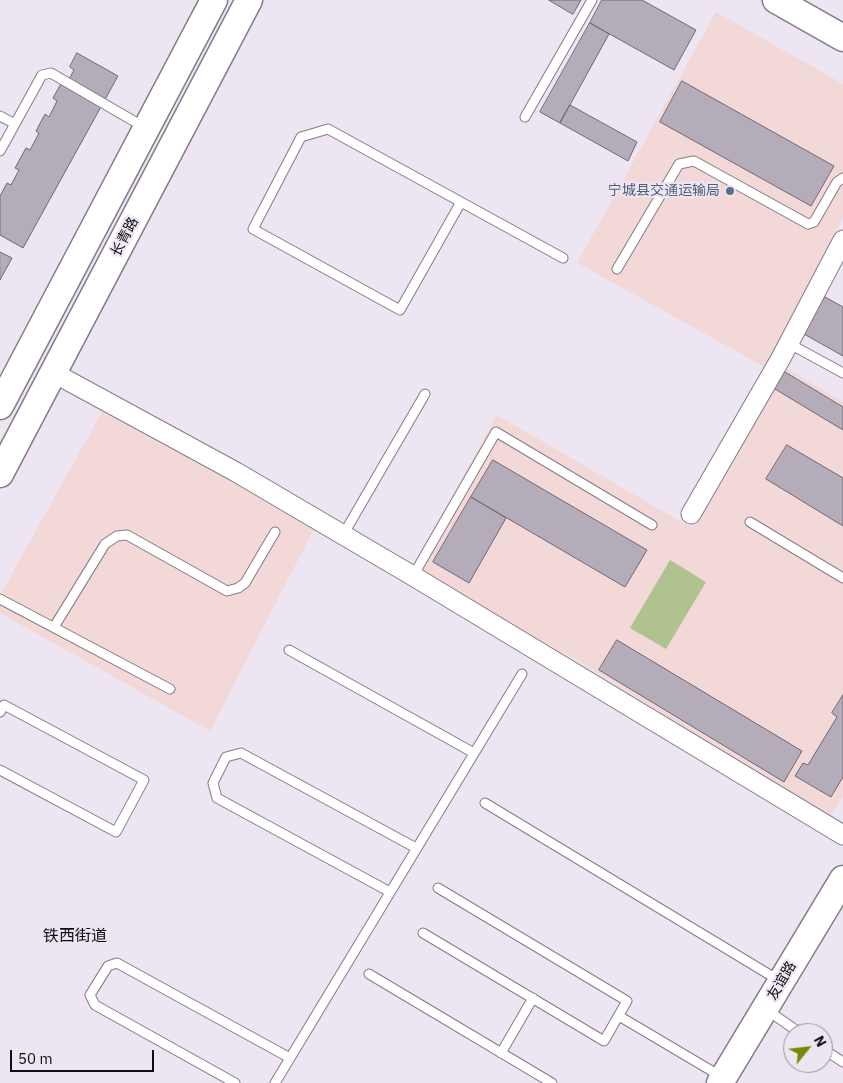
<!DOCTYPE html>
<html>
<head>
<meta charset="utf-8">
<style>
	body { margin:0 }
	#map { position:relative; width:843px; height:1083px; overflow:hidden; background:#eee5f3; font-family:"IBM Plex Sans",sans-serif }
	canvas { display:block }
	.north { position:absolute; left:783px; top:1023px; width:50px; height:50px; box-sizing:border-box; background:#eee5f3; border:1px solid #958e99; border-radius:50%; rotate:61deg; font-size:14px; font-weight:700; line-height:20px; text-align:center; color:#0f0c11 }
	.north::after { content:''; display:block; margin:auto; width:18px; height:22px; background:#728b00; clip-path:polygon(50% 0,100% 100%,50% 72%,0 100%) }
	.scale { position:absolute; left:10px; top:1050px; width:144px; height:22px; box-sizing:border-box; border:2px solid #0f0c11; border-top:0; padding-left:6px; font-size:15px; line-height:18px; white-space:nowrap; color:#0f0c11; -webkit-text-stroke:4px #eee5f3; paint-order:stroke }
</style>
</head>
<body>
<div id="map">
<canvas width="843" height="1083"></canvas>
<div class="north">N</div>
<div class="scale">50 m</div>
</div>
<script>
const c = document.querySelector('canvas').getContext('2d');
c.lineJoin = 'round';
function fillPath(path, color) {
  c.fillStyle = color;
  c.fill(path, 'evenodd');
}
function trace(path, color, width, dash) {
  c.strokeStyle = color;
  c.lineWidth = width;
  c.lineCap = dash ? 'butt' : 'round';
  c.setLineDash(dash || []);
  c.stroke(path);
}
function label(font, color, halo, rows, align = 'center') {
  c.font = font + ' "IBM Plex Sans","Noto Sans SC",sans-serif';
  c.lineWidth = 4.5;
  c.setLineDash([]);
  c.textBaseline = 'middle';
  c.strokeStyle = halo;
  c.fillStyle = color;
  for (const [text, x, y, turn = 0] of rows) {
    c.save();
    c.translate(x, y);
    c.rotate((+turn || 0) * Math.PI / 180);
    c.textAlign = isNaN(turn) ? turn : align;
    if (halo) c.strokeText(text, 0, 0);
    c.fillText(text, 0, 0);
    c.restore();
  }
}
fillPath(new Path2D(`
	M716,12L843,84V217L768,369L577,263Z
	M786,368L843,402V796L829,818L583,664L412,569L497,415L692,528Z
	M102,412L315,527L210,731L0,613V595Z`), '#f3d8d8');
fillPath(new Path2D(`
	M670,560L706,582L666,649L630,628Z`), '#b1c291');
const building = new Path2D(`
	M549,0H581L573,14Z
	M602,0H642L696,30L674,70L590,23Z
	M590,23L609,34L560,123L540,112Z
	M77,53L118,76L23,248L0,235V196L7,183L11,185L19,170L15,168L26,148L30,150L39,133L36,131L45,114L49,117L57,101L53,98L63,80L67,83L74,70L70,67Z
	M682,81L834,166L811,206L660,122Z
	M570,105L637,142L628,161L560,123Z
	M0,252L12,258L0,280Z
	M825,297L843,307V356L804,334Z
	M785,372L843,407V430L775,389Z
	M787,445L843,478V526L766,479Z
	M493,460L647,550L625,587L471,497Z
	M471,497L506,518L469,583L433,562Z
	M617,640L802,751L784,782L599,670Z
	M843,695V777L831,797L795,776L803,763L808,765L837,717L832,713Z`);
fillPath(building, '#b4acb9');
trace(building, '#706874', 1);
const lane = new Path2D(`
	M0,116L15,124
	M525,117L592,0
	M0,151L42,75L51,73L144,127
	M461,202L400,310L253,229L301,137L328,129L563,258
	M617,269L679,164L694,161L808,224L814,222L837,182L843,178
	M788,343L843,373
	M750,522L843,578
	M343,535L425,394
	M413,576L496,432L652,525
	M0,599L170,689
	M54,627L105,544L117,536L127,535L227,591L238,588L245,583L275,532
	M289,650L474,753
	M0,712L4,705L144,780L116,832L0,770
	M485,803L780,981
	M390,892L217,798L213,783L226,757L241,753L416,848
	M423,933L604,1041L627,1001L438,888
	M369,974L552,1083
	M767,1010L800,1033
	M619,1016L722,1077
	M823,1049L843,1062
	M501,1053L533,998
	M235,1083L95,1005L90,995L108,966L117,963L290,1058
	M275,1083L522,674`);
const street = new Path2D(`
	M54,373L236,472L413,576L843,835
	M691,514L781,358L843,240`);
const secondary = new Path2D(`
	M776,0L843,38
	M0,406L214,0
	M0,474L249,0
	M720,1083L843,879`);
trace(lane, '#837b87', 11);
trace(street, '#837b87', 21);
trace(secondary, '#837b87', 29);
trace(lane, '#fff', 9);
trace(street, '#fff', 19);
trace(secondary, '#fff', 26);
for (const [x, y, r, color] of [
	[730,191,5,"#5c6f8a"]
]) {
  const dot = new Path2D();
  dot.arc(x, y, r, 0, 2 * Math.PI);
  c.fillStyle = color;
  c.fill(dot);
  trace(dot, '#eee5f3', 2);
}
label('14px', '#4e5e75', '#eee5f3', [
	["宁城县交通运输局",720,191]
], 'right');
label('14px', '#0f0c11', '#eee5f3', [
	["长青路",125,237,-62],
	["友谊路",782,981,-59]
]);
label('16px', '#0f0c11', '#eee5f3', [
	["铁西街道",75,936]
]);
</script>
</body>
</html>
